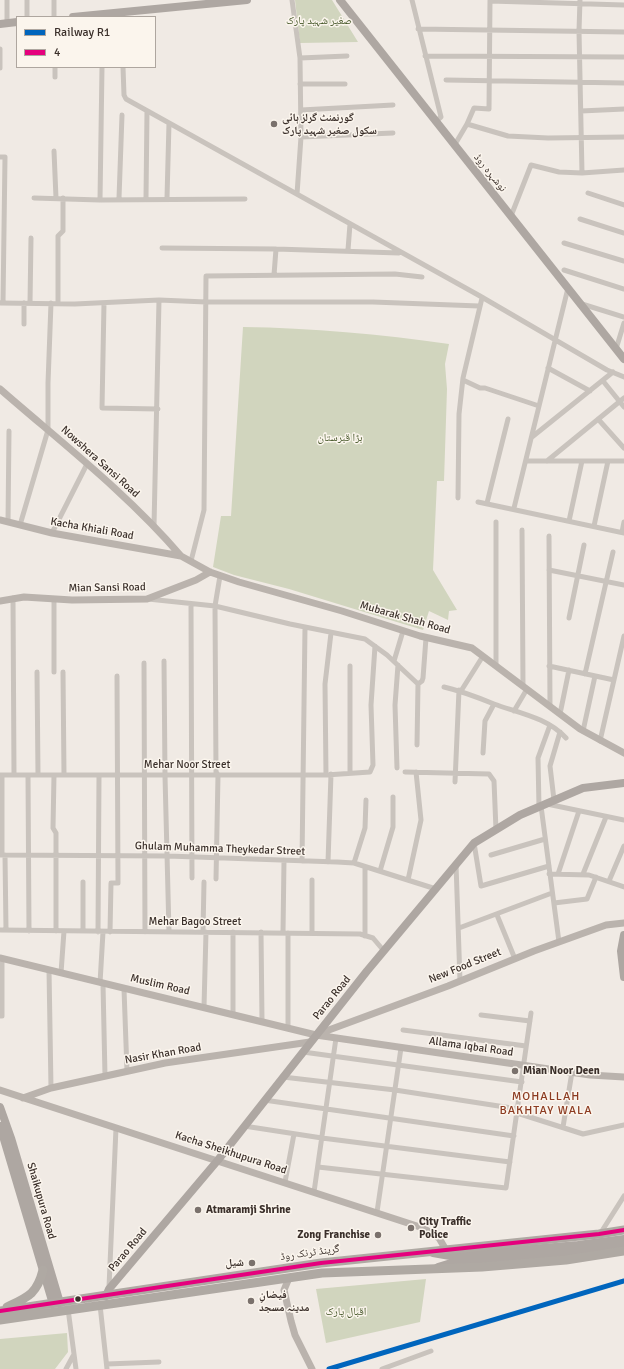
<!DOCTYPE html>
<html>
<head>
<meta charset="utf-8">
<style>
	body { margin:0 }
	#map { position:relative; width:624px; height:1369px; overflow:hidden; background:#f0eae4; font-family:Signika,sans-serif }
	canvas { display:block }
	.legend { position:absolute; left:16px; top:16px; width:140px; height:52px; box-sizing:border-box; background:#fbf5ed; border:1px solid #aea69f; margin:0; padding:5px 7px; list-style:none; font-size:12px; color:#3b302b }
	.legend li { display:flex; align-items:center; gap:8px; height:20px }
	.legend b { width:20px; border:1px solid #aea69f }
</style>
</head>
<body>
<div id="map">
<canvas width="624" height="1369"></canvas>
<ul class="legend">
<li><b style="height:5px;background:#0065bd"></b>Railway R1</li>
<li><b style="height:5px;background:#e5007d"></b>4</li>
</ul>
</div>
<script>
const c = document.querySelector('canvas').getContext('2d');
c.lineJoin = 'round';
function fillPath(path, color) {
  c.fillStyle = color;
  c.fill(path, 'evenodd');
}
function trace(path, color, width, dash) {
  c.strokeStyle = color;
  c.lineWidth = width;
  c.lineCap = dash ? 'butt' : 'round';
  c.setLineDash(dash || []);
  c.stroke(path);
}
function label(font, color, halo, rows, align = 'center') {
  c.font = font + ' Signika,"Noto Naskh Arabic",sans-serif';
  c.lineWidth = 3;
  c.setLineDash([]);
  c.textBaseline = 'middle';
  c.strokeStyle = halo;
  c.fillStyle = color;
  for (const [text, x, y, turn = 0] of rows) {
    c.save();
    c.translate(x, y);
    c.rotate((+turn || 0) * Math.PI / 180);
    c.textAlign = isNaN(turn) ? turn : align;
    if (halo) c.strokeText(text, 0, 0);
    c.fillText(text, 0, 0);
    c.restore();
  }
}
fillPath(new Path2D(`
	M295,0H332L358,42L300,43Z
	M243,327C312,328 380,334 449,344L445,364L447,389L444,481H437L433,570L457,610L449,611L448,620L429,611L423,630L289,589L234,575L213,567L221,516H231Z
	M426,1279L420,1322L326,1343L316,1289Z
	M67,1333L68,1352L55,1369H0V1339Z`), '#d1d5be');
trace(new Path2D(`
	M7,0V23
	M27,0V17
	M292,0L300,58L301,137L297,194
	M412,0L441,117L435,122
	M580,0L579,31L582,173
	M490,1L624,5
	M54,17V0
	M418,29L624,32
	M0,49V68
	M425,56L624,57
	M300,58L347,56
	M55,67V77
	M123,67L124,95L126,99L480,296L607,370L624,377
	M446,80L624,83
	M300,84H345
	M301,110L393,105
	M581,111L624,109
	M467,124L474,108L489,109L490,0
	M301,137L393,133
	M454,146L467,124L508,136L548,138L624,137
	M54,151L56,198
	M0,157H5L3,303
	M588,193L624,205
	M34,198L100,200L245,199
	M119,198L122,115
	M146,198L147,111
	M167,198L169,123
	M100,200L102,67
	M511,216L531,165L559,172L582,173L624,170
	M580,219L624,233
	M564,243L624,261
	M162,248L276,249L399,253
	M348,250L350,224
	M564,270L624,289
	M274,275L276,249
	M0,303L75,304L159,300L206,302H373L479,306
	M30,303L31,238
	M58,303V236L63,231V198
	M104,303L102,408L158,409
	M582,304L624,317
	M24,324V303
	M616,349L624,323
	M548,368L590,391
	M463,380L480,388H485L539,406
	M603,381L624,407
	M598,419L624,448
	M532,437L613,372
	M526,461H624
	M547,461L624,398
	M458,498L459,414L463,378L482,298
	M478,502L624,533
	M487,503L508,419
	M514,508L568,288
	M569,521L582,461
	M8,522L9,431
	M496,522V666
	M20,525L48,430V383L51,303
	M154,526L159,300
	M594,526L608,461
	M522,530L523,686
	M622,532L624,522
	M52,533L87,464
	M549,536L550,706
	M191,561L204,510L206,276L395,274L422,277
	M549,570L624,585
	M13,598L14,775
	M148,599L215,606L290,624L365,639L387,655L418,684L417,745
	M191,604L192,878
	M569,618L584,545
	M164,661L165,776L169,932
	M394,661L403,631
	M144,663L145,932
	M350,666V773
	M549,666L614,680
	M37,672L38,775
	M54,672V599
	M63,672L64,775
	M585,674L613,552
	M418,684L422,681L423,678L426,638
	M444,687C461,691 477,697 494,704C519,713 548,718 566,738
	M461,691L483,656
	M514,711L527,689
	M560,714L569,670
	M583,731L595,676
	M600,741L624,636
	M483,753L485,721L494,704
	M397,768L395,705L398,665
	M405,772L489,774L494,781L496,830
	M0,775H326L370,772L373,765L371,705L375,646
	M2,775V855
	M28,775L29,931
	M54,775L53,828L56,833V931
	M326,775L325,684L331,633
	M455,782L459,690
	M554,800L550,766L560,732
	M547,804L624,820
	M541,806L559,942
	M539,807L538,758L550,725
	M474,843L481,886L549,866
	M0,855L168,856L337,862L354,863L436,889
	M5,855L6,930
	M491,855L545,839
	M302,861L305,627
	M328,862L331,774
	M354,863L365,828L366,800
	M456,864L460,981
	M365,867V936
	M380,871L393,827V797
	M549,874L589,875L624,887
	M558,874L579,811
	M583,874L606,817
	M216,879L218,775L216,772L215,606L220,576
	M312,880V933
	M408,880L421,820L416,772
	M609,881L624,846
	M83,882V931
	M554,903L587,899L596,877
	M497,915L515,959
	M459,928L552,893
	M0,930L360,934L373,938L384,951
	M98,932L99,776
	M110,932L111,883H118L117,676
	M203,932L204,882
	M233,932V1014
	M261,932L262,1021
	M283,933L284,860
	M49,970L51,1088
	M61,973L64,931
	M100,983L103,932
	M103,984L105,1076
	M124,989L127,1071
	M204,1007L206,932
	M481,1015L530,1021
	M0,1016H2V959
	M288,1028V933
	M403,1030L526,1046
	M303,1052L522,1082
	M283,1077L395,1090L518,1109
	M264,1100L514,1136
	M517,1113L583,1134L624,1125
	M244,1126L322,1138L510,1162
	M563,1127L572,1072
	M318,1167L506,1188L531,1013
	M285,1182L294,1134
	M314,1192L336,1038
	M377,1212L401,1048
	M600,1234L624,1196
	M109,1287L116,1128
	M100,1305L107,1369
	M68,1309L76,1369
	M107,1364L159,1362
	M66,1369L73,1356
	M382,1369L431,1351`), '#c9c3bd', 5);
trace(new Path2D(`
	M0,389C62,443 128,494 181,556
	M0,520L52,533L181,556L210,572L239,582L342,611L420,636L472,648L580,729L624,753
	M0,601L24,597L72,600L147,599L196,580L210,572
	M0,958L316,1035L590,1075L624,1077
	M318,1034L448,986L534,951L606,925L624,923
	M0,1090L423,1228L439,1238L446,1250
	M23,1098L51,1088L165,1063L310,1042
	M289,1278L284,1290L291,1321L295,1335L312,1369`), '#bab3ad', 7);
trace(new Path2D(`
	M340,0L624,359
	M73,17L247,0
	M0,24L17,22
	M624,935L621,951L624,977
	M0,1107L11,1138L60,1303
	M0,1126L53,1304
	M433,1253L450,1256L578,1245L624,1239
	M438,1267L451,1263L542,1255L624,1245
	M106,1296L109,1289L218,1160L367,971L474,843L520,815L583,788L624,783`), '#aea7a2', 8);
trace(new Path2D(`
	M7,1307C28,1297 37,1294 43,1270
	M0,1311L321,1263L599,1234L624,1230
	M0,1320L322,1273L482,1267L566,1260L624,1251`), '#afa9a3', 9);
trace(new Path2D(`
	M0,1311L321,1263L599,1234L624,1230`), '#e5007d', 4);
trace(new Path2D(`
	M329,1369L624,1281`), '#0065bd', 5);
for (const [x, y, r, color] of [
	[274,124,4,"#7a716c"],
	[515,1071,4,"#7a716c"],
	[198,1210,4,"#7a716c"],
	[411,1228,4,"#7a716c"],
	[378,1235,4,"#7a716c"],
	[252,1263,4,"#7a716c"],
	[78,1299,3.5,"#3b302b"],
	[251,1301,4,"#7a716c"]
]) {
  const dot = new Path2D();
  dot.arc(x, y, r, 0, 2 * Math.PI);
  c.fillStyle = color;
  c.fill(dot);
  trace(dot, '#fbf5ed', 1.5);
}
label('11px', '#495a2d', '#fbf5ed', [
	["صغیر شہید پارک",319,21],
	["بڑا قبرستان",340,438],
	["اقبال پارک",346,1312]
]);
label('bold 11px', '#3b302b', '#fbf5ed', [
	["گورنمنٹ گرلز ہائی",282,118],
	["سکول صغیر شہید پارک",282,131],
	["Mian Noor Deen",523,1071],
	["Atmaramji Shrine",206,1210],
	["City Traffic",419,1222],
	["Police",419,1235],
	["Zong Franchise",370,1235,"right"],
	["شیل",244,1263,"right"],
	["فیضانِ",259,1295],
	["مدینہ مسجد",259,1308]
], 'left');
label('11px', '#3b302b', '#fbf5ed', [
	["نوشہرہ روڈ",490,173,51],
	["Nowshera Sansi Road",100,462,42],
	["Kacha Khiali Road",92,529,10],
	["Mian Sansi Road",107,588,-1],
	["Mubarak Shah Road",405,618,16],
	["Mehar Noor Street",187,765],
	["Ghulam Muhamma Theykedar Street",220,849,2],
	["Mehar Bagoo Street",195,922],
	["New Food Street",465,966,-22],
	["Muslim Road",160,985,13],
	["Parao Road",332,998,-51],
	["Allama Iqbal Road",471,1047,8],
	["Nasir Khan Road",163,1054,-10],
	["Kacha Sheikhupura Road",231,1153,18],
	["Shaikupura Road",41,1201,74],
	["Parao Road",128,1250,-50],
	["گرینڈ ٹرنک روڈ",310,1253,-8]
]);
c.letterSpacing = '1px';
label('12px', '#8c3b21', '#fbf5ed', [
	["MOHALLAH",546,1097],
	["BAKHTAY WALA",546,1111]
]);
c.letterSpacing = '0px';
</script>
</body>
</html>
